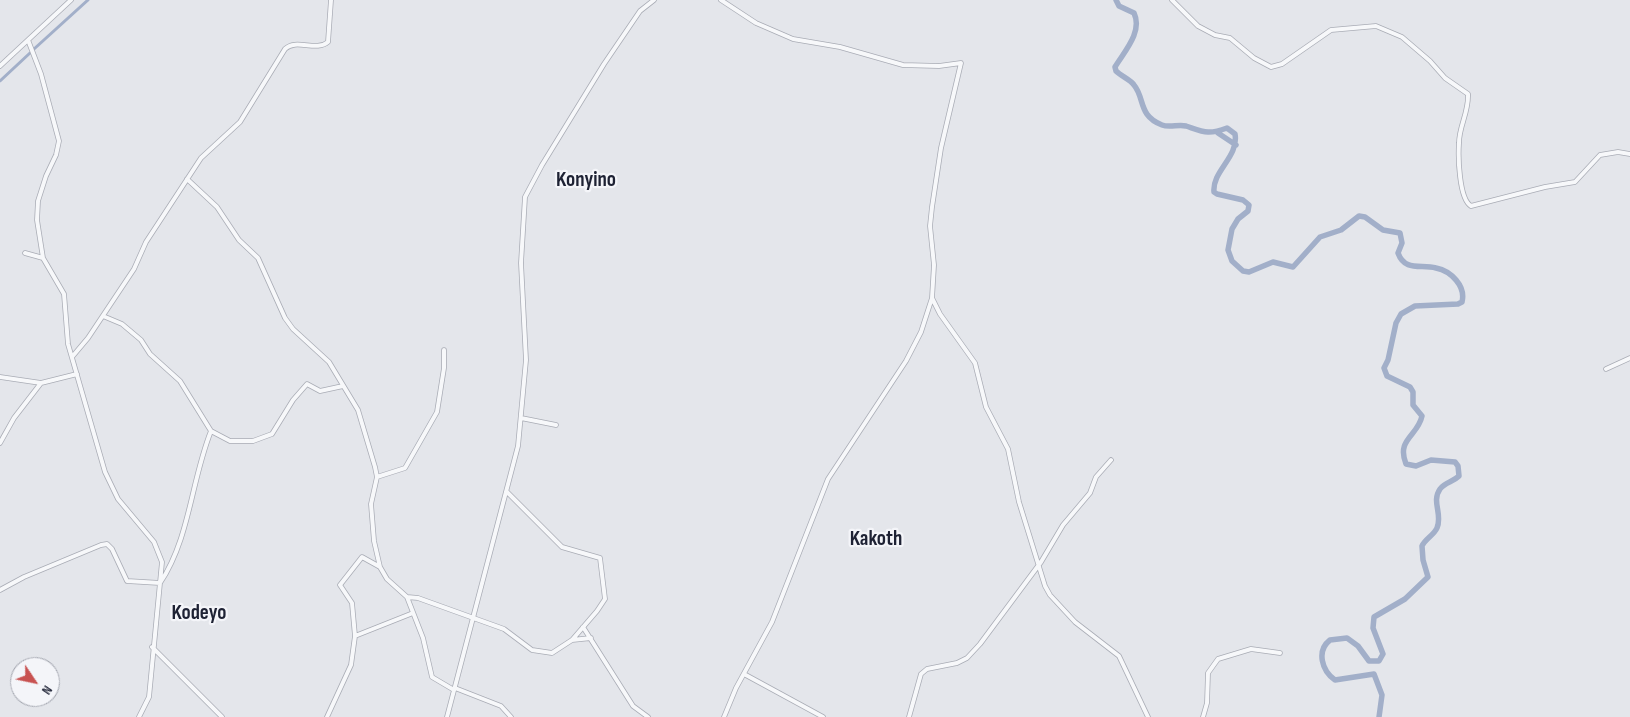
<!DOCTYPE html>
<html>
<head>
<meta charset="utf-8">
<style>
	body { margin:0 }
	#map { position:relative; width:1630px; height:717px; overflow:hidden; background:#e4e6eb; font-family:"Sofia Sans Condensed",sans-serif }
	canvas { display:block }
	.north { position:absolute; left:10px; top:657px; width:50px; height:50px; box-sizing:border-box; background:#f4f5f9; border:1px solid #a4a7b0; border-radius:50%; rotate:124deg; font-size:14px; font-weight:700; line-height:20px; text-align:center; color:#2d3143 }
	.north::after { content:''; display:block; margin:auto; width:18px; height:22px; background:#c85251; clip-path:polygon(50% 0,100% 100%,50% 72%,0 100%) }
</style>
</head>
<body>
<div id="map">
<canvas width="1630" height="717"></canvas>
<div class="north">N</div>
</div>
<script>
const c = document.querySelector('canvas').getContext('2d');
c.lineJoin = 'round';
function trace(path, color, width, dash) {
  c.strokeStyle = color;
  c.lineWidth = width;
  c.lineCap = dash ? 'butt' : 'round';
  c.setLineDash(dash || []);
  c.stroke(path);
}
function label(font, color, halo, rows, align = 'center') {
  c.font = font + ' "Sofia Sans Condensed",sans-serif';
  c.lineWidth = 4.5;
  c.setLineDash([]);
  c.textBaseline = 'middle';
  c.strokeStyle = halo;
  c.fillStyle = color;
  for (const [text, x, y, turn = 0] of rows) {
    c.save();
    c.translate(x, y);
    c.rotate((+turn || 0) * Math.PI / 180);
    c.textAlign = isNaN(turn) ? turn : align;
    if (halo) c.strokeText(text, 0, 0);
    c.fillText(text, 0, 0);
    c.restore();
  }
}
trace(new Path2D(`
	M34,49L88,0
	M0,81L30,53`), '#a2afc9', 3);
trace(new Path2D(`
	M1116,0L1119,6L1134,13C1143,32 1124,52 1115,67L1116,71C1121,76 1131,80 1134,85C1145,98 1138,116 1162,125C1170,128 1178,124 1186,126C1204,132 1208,135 1227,128L1235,134C1239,157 1212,171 1214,192L1217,194L1243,200L1249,205L1248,211L1238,219L1232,229L1228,250L1232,261L1243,271L1249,272L1273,262L1293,267L1320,237L1341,230L1359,216L1365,217L1383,230L1400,233L1402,243L1398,253C1405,272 1421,264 1436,268C1451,271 1466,286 1462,302L1458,304L1415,306L1401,314L1396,323L1388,360L1384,368L1387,376L1410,387L1413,392V405L1422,416C1418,436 1396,439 1406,464L1416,466L1431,460L1455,462L1458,466L1459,476C1453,482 1445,482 1440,489C1431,502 1443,514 1437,528C1434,535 1425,539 1422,546L1423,560L1428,577L1405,599L1374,617L1373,628L1383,654L1379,661H1369L1358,646L1347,638L1330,640C1316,651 1322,671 1335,680L1374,674L1382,695L1379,717
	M1218,133L1236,145`), '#a2afc9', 5.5);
const minor = new Path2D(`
	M721,0L756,23L793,39L840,47L903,65L939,66L961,63L941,148L932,207L930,226L934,265L932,298L940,314L975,363L986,407L1008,449L1019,502L1045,586L1050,595L1075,622L1119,656L1148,717
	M1172,0L1198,26L1215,35L1230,38L1254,58L1271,67L1282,64L1331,30L1376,26L1402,37L1430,61L1445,78L1468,94C1469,112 1459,126 1459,143C1458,157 1459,199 1471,206L1545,187L1575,182L1600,155L1618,152L1630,154
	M28,40L41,74L59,141L56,155L46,176L38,201L37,220L43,258L64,294L68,344L105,472L118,499L154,542L162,562L149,697L139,717
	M0,66L71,0
	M187,179L217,207L239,240L258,258L285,318L293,329L329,362L358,410L375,467L377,477L371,504L374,541L380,567L387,579L407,597L423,638L432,677L454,690
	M25,253L43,258
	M103,316L122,324L141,340L150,354L180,381L211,431L230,441H253L272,434L293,400L307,384L320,391L343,386
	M72,357L88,338L134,269L146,242L201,158L240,122L285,49C296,38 316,52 328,42L331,0
	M1606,369L1630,358
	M0,377L41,383L77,374
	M521,418L556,425
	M0,443L14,418L41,383
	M377,477L405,468L437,412L444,368V350
	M0,590L24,577L101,545L107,544L112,549L127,581L160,583C190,538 191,481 211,431
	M407,597L418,598L504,629L532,650L552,653L572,640L597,611L605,599L600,558L562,547L507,492
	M583,627L633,706L648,717
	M355,636L413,613
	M572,640L591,638
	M152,647L222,717
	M744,674L823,717
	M455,688L501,706L511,717
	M327,717L351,665L355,636L352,603L340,585L362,557L380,567
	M447,717L518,446L526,360L521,263L525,197L542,165L604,64L640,11L654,0
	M724,717L736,688L772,622L828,479L906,361L921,332L932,298
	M909,717L921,674L927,669L957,663L967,658L980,644L1041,562L1063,525L1090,493L1096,477L1111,460
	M1203,717L1207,703L1208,673L1218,659L1251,649L1280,653`);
trace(minor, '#a9acb5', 5.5);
trace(minor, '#f7f8fa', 4);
label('bold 21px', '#1e2234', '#f4f5f9', [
	["Konyino",586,181],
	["Kakoth",876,540],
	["Kodeyo",199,614]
]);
</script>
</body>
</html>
